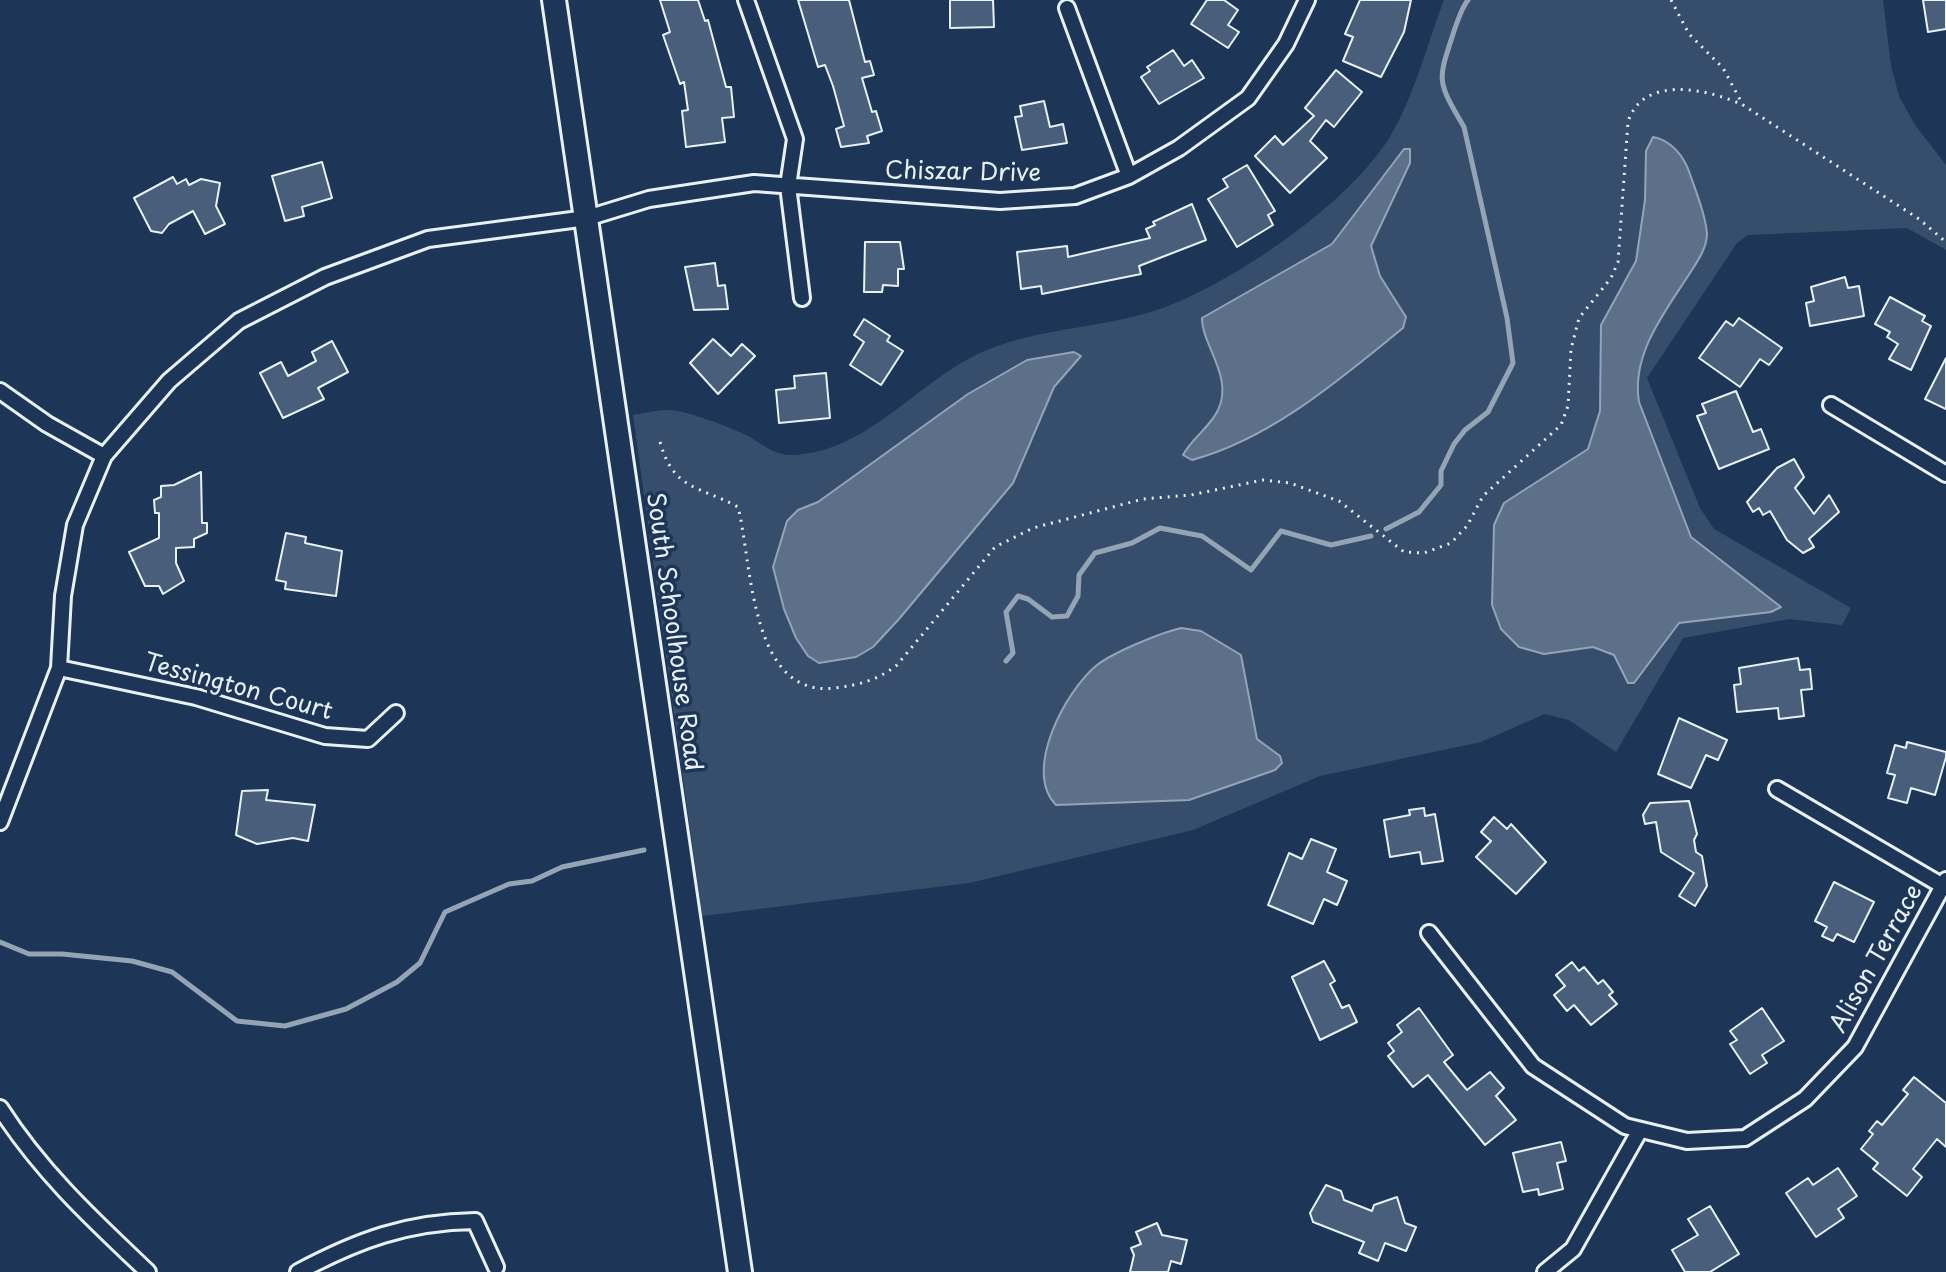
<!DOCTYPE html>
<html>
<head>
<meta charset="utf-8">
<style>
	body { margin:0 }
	canvas { display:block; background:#1d3557 }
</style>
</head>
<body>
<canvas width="1946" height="1272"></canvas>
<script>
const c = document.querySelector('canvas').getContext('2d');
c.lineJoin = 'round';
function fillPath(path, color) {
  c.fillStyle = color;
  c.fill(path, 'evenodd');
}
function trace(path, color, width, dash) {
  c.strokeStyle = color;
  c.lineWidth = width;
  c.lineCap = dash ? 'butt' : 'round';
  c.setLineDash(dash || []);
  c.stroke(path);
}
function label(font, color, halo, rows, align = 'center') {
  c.font = font + ' "Playpen Sans",sans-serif';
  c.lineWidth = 7;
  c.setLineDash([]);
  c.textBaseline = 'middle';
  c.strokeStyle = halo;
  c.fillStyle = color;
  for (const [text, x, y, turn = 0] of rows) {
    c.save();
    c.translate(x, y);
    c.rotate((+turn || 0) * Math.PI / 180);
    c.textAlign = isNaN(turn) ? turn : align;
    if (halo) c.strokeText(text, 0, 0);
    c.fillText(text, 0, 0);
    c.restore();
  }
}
fillPath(new Path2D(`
	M1444,0H1883L1891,66L1899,96L1915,125L1946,165V250L1907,228L1748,235L1737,243L1647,378L1700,508L1714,529L1851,608L1842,625L1789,619L1683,638L1616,752L1569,720L1545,714L1481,742L1320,776L1193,830L969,883L702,916L633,415C645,413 658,410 669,410C685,410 729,427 744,434C760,442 774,456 793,455C870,452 920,377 987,350C1043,327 1107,328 1163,308C1236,281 1351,202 1391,135C1415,94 1427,44 1444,0Z`), '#374d6c');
const water = new Path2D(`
	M1653,137C1671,140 1684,156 1690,174C1696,192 1706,215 1707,234C1707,248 1697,262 1690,273C1665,312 1631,354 1639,402L1691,537L1781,607L1771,612L1679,623L1634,683H1628L1614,655L1593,647L1544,654L1519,647L1501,629L1492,605L1494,525L1504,503L1588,449L1600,411L1601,325L1636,261L1645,200L1646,151Z
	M1404,149H1410V163L1371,246L1380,276L1406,317L1403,328C1340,379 1271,439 1192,460L1183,455C1192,438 1211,426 1218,410C1234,377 1202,346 1202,318L1332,244Z
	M1074,352L1081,356L1054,387L1013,483L899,619L873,647L856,657L819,663L808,656L796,638L784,609L773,567L787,521L798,510L818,502L968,394L1027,360Z
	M1181,628L1201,631L1241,655L1257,739L1280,756L1282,763L1275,770L1189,800L1056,805C1022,771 1066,690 1097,665C1114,652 1160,633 1181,628Z`);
fillPath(water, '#5d7089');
trace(water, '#95a4b5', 2);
trace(new Path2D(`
	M1386,529L1419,512L1441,485V471L1454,444L1465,430L1488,412L1513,363L1507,318L1464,127C1435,78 1438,81 1455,28C1459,18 1461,9 1468,0
	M1006,661L1013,653L1006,612L1018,596L1028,599L1052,617L1067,616L1078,596L1079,575L1095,553L1132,543L1160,528L1202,536L1251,570L1281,531L1331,545L1371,536
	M0,942L29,954H62L132,961L172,972L237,1021L285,1026L346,1009L397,982L420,963L445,912L509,884L532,881L562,867L644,850`), '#95a4b5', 5);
const building = new Path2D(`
	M660,0H698L705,21L708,20L726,87H731L734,117L722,118L725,142L686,147L682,111L688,110L684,82L680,84L663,35L670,32Z
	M798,0H849L865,62L870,61L874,75L862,78L872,112L876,111L882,131L867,136L869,143L841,147L836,129L844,126L833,86L825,65L818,67Z
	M950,0H993L994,27L950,28Z
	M1207,0H1224L1238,10L1228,25L1239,32L1228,48L1191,24Z
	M1360,0H1411L1404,32L1381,77L1343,61L1353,37L1345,34Z
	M1923,0H1946V29L1928,32Z
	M1173,50L1184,66L1192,60L1204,78L1159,104L1141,77L1150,71L1147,67Z
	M1336,70L1362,92L1334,127L1326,120L1310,141L1327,158L1290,193L1255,156L1275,136L1283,145L1314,116L1305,108Z
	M1044,101L1050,127L1063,124L1067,143L1022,150L1015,117L1022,116L1020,106Z
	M322,162L332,198L302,207L304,216L285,221L272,176Z
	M1247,165L1275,211L1268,215L1273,225L1237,247L1208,199L1228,187L1223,179Z
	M173,177L177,184L186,179L189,185L201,179L220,183L216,206L225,224L205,234L193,211L169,224L162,233L151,231L134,198Z
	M1192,204L1206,240L1139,266L1141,274L1042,294L1041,286L1021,289L1017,252L1067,246L1068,257L1150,238L1146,229L1155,225L1153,222Z
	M865,242H900L904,269H898V286L883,285L882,292H864Z
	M715,263L718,286L725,285L728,309L694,310L685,267Z
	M1845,277L1848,288L1859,286L1864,316L1810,326L1806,303L1814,301L1811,287Z
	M1890,297L1925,316L1922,321L1931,326L1911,370L1889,359L1898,344L1887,337L1890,332L1875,324Z
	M1739,318L1782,348L1769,365L1760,359L1740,387L1699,358L1726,321L1733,326Z
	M864,319L890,336L887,341L903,351L881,385L850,365L864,342L854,335Z
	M713,339L731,356L742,344L755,356L718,394L690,363Z
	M332,341L348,372L318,388L324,399L283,418L260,373L281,362L288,376L316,361L312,352Z
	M1946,358V409L1925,399Z
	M826,373L830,418L779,423L776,390L795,388L794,376Z
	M1736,391L1753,432L1761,429L1769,449L1719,469L1697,416L1706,413L1702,404Z
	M1794,459L1804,477L1795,488L1814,514L1829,495L1839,512L1809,539L1814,547L1803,553L1787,540L1770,511L1763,515L1759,508L1753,512L1747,502L1777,468Z
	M201,472L202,523H207V533L194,539V547L176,548V563L184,581L163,594L159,586H145L129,552L159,538V513H155L154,500L161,497V486L174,485Z
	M286,533L306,537L305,543L342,551L336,596L285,589L286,582L276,580Z
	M1798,658L1800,670L1810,669L1812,689L1801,690L1804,716L1779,719L1778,708L1737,712L1734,685L1741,684L1739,668Z
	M1679,718L1727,740L1718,760L1706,755L1691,788L1658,774Z
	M1907,742L1946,752V757L1935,795L1911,788L1907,803L1888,798L1895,775L1887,773L1895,745L1906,748Z
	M268,790L266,800L315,805L308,841L293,838L257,844L236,835L242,791Z
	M1689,801L1697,834L1694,840L1696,852L1702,856L1707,886L1695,906L1679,896L1694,873L1661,852L1656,822L1645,824L1643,815L1650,803Z
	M1424,808L1425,816L1435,814L1443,861L1422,864L1420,852L1390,857L1384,820L1410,815L1409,810Z
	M1494,817L1507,829L1511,824L1546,862L1516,894L1476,857L1491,841L1481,832Z
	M1311,839L1336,849L1327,872L1347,881L1337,905L1324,899L1313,924L1268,905L1289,853L1302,859Z
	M1834,882L1874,902L1854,942L1837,934L1833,941L1822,936L1827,927L1815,921Z
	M1324,961L1335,981L1330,984L1342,1008L1349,1005L1357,1022L1320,1040L1292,977Z
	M1572,962L1579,971L1584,967L1598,984L1603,980L1613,992L1609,995L1617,1004L1591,1025L1574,1005L1567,1011L1554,995L1565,986L1556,975Z
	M1419,1008L1453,1055L1444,1062L1467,1090L1490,1072L1504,1088L1496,1096L1516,1120L1485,1145L1428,1075L1413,1087L1388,1056L1394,1051L1388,1043L1402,1032L1397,1025Z
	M1762,1008L1784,1041L1762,1055L1767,1063L1750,1074L1730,1044L1737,1040L1730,1031Z
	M1914,1077L1946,1103V1147L1937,1139L1913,1169L1922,1177L1907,1196L1873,1169L1878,1163L1861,1149L1873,1134L1869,1131L1877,1121L1882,1125L1908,1094L1903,1090Z
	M1561,1142L1566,1161L1557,1163L1563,1189L1539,1195L1538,1189L1523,1192L1513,1153Z
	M1838,1168L1857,1196L1838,1209L1844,1218L1816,1237L1786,1193L1808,1178L1813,1185Z
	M1326,1185L1341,1191L1344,1200L1372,1211L1374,1205L1397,1197L1405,1223L1416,1227L1406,1251L1385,1243L1378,1261L1359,1253L1364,1242L1313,1222L1310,1213Z
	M1710,1206L1739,1254L1710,1272H1685L1672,1250L1698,1235L1688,1219Z
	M1157,1223L1162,1235L1187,1240L1181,1264L1171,1261L1168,1272H1130L1134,1255L1131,1248L1141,1244L1136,1232Z`);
fillPath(building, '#495e7a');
trace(building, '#e8f1f8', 2);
const street = new Path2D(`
	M746,0L795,139L788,186L802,298
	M1067,8L1129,176
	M0,391L47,424L104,456
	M1831,405L1946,474
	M59,668L196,697L325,736L368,739L396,713
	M1777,789L1943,886
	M0,822L59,668L63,596L75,525L104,456L169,381L239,321L325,277L428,239L587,218L649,199L754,183L1000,201L1075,196L1129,176L1179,148L1248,98L1286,44L1307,0
	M1429,933L1533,1066L1625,1126L1687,1141L1745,1138L1805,1099L1855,1047L1946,880
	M0,1108C41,1172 93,1220 148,1272
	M298,1272C358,1240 407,1222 475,1221L496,1267
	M1545,1272L1573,1249L1640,1130`);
const secondary = new Path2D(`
	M554,0L740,1272`);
trace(street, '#e8f1f8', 20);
trace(secondary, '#e8f1f8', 28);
trace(new Path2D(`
	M1671,0L1689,34L1723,68L1743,105
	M660,442C674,491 698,485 738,507C752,560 749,699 835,688C859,685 878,680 897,665L995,547L1033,528L1143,499L1191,495L1263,480L1290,483L1339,501L1404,552L1424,553L1451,543L1467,526L1483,496L1561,425L1568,406L1571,349L1579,318L1611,278L1618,262L1628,122C1643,74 1708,89 1743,105L1919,219L1946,242`), '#e8f1f8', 3, [2, 6]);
trace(street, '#1d3557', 14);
trace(secondary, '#1d3557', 22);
label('24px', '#e8f1f8', '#1d3557', [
	["Chiszar Drive",963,173,1],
	["South Schoolhouse Road",673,632,82],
	["Tessington Court",238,688,15],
	["Alison Terrace",1877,959,-61]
]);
</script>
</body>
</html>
